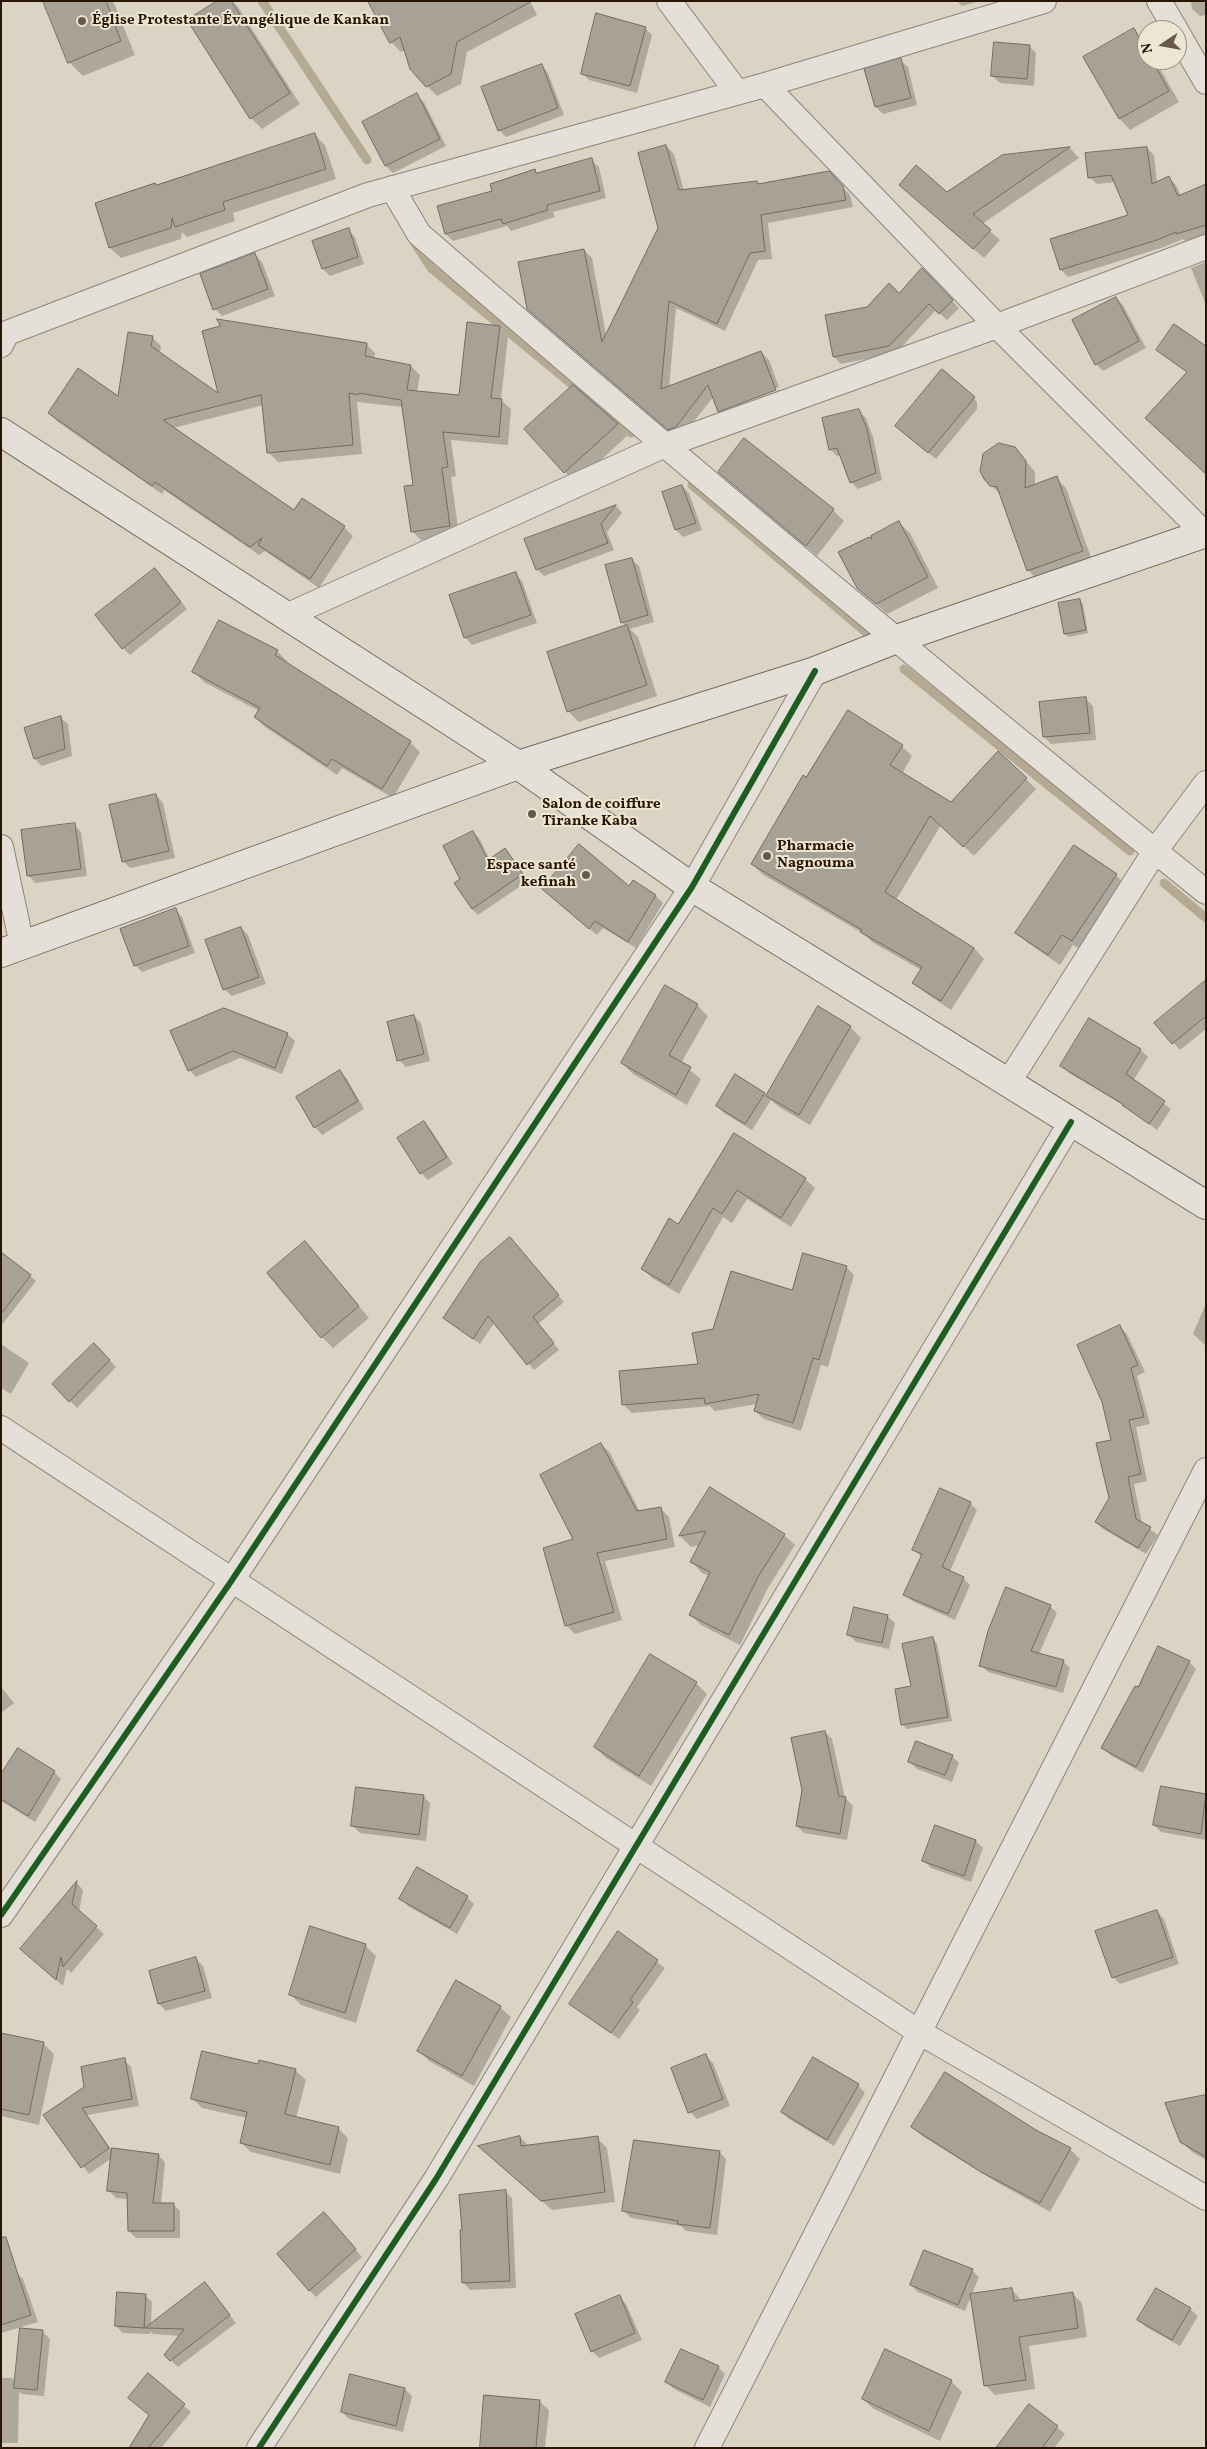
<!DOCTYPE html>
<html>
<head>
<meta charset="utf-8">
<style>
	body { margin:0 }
	#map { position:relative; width:1207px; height:2449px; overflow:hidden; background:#dbd4c5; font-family:Vollkorn,serif }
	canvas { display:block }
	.frame { position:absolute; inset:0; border:2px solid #2a1501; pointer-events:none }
	.north { position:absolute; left:1137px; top:20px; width:50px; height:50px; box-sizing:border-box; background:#ede6d3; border:1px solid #9f927f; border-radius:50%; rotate:258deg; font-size:14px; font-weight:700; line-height:20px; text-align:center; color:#2a1501 }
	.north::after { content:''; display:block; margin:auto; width:18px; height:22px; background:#685846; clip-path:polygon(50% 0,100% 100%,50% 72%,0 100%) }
</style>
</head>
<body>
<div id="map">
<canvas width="1207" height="2449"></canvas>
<div class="frame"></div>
<div class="north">N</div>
</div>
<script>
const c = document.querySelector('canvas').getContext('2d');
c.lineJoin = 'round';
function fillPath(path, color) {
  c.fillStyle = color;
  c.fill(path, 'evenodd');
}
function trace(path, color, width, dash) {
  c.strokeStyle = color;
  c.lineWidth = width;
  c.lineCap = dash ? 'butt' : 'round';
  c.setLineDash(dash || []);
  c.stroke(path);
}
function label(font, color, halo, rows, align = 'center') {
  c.font = font + ' Vollkorn,serif';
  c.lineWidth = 4;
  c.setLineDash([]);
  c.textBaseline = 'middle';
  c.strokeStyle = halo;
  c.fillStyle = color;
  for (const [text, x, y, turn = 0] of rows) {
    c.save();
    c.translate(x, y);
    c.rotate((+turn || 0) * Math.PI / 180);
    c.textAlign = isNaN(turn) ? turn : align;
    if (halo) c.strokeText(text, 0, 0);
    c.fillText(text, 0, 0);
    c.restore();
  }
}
fillPath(new Path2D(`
	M44,1H113L135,55L83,76L69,62Z
	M220,1H232L238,7L300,104L262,129L251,118Z
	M370,1H530L537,15L467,52L461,84L437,96L427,86L405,50L401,52L391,42Z
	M957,1H980L962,6Z
	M1191,1H1206V15L1200,16L1192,9Z
	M645,28L652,35L637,93L589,80L582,73Z
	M1133,30L1147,45V60H1155L1179,102L1130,130L1120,119L1085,58Z
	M1029,46L1036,53L1034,86L1000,83L992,76Z
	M900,60L908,67L917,105L883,114L876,107Z
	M541,65L548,73L564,115L506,137L499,130Z
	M416,95L424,102L446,146L393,173L386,166L364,122Z
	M314,134L325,145L336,179L233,213L235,221L187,237L182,232L181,239L121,258L110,248L96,204Z
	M666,146L674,154L684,191L757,182L760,185L828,172L850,195L853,207L768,223L772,259L758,260L725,331L676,308L669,388L761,352L769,360L779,387L722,409V412L780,390L783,397L727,419L719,411L714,396L684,434L677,437L536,317L584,250L592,258L606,335L660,228Z
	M1070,148L1079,158L982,224L1000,240L984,258L900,185L947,194L1002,156Z
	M1147,148L1154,155L1157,183L1169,178L1176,185L1181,196L1206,186V234L1185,241L1183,239L1164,247L1068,277L1061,270L1130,216L1116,182L1097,184L1089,177Z
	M591,160L599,167L606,198L553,212L555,217L511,231L507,226L453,241L446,234L493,192L535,171L538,174Z
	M348,230L355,237L364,264L330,276L323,269L313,242Z
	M255,255L262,262L275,296L222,316L215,309Z
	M1206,262V305L1191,268Z
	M922,270L959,308L947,320L936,310L896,353L841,364L834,357L868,308L899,294Z
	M1116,298L1123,305L1146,348L1103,371L1096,364Z
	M499,327L508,336L501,400L511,409L508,445L451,440L456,476L451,477L459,535L421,540L412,531L414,486L403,407L357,402L362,454L278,462L268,452L264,405L173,428L295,512L344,527L353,536L319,588L265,551L259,555L164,490L162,494L58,422L49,413L119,398L152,337L161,346L160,354L220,396L366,344L375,353L374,359L411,366L420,375L417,392L460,396Z
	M1206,348L1188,373L1158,350Z
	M573,386L628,435L576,483L565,472Z
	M970,394L977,402V409L936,459L904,433Z
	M859,411L866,418L873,437L882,480L858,489L851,482L841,455L837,456L830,449Z
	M1015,448L1035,472V485L1056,478L1066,488L1092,560L1038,580L1028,570L1001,495L985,479Z
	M719,472L833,510L844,521L817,556Z
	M682,486L689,493L702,530L683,537L676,530Z
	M616,506L622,513L607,532L614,550L544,576L537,569L526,539Z
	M899,523L910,533L938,588L887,614L858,588Z
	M631,559L639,566L654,622L630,629L638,637L657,696L579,722L568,711L627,627L622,622Z
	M155,570L187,609L130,655L123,648Z
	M515,574L522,581L537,623L472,645L465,637Z
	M1079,600L1083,604L1088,633L1069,637L1065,634Z
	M277,651L287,661L286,663L410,742L420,752L393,798L342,768L337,775L265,727L255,717L259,711L204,682L194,672Z
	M1086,699L1093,706L1096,740L1051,744L1044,737Z
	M849,712L902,746L912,756L902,774L951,804L1026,779L1036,789L974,856L941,825L896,900L974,948L984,959L951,1010L924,992L914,982L921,970L872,942L864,934L762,874L752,864Z
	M60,717L68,724L72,756L42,766L35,759L26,729Z
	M156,795L163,803L175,858L130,868L123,861Z
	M74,825L81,832L87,876L35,883L28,875Z
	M473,832L479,838L490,860L505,849L528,881L478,915L472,909L461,879Z
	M1075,847L1116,875L1127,886L1083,951L1073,945L1060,965L1028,943L1017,932Z
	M633,882L656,896L663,903L636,948L603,928L597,935L550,896L629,888Z
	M175,910L182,917L195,953L142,972L135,965Z
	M241,928L248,935L266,984L232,996L224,989Z
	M1206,981V1029L1180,1050L1156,1023Z
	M697,1005L708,1016L681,1063L701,1079L687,1105L633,1074L622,1063Z
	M819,1008L850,1027L861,1038L810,1125L779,1107L771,1100L752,1130L724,1113L717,1106L764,1094L767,1097Z
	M414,1016L421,1023L430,1061L406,1067L399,1060Z
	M1090,1020L1141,1050L1148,1057L1133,1081L1171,1109L1157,1130L1126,1107L1069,1073L1062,1066Z
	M172,1031L287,1034L295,1041L282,1074L240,1058L196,1077L189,1070Z
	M340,1072L347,1079L364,1109L322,1135L315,1127Z
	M423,1123L431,1130L453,1164L428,1180L421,1173Z
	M735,1134L805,1179L815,1188L791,1227L747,1199L732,1223L723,1217L679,1294L652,1278L642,1268L678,1225Z
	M305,1243L369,1318L333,1348L322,1337Z
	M516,1245L564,1302L538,1324L559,1350L534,1370L495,1322L480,1344L445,1318Z
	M1,1267L30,1276L36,1281L1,1326Z
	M846,1267L854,1275L828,1367L821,1365L801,1431L764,1419L755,1411L757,1404L715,1411L710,1406L632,1413L624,1405L699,1365L714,1330Z
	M1206,1303V1346L1193,1334Z
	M1120,1327L1127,1334L1145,1372L1137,1376L1150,1424L1136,1427L1147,1481L1134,1484L1142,1524L1158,1535L1146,1554L1103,1529L1096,1522L1110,1498Z
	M1,1344L29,1363L11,1394L1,1388Z
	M94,1344L116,1367L77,1408L54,1384Z
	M601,1444L610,1453L640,1512L660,1508L669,1517L675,1547L605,1561L622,1620L575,1634L566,1625L575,1540Z
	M710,1489L784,1535L795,1545L768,1588L740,1645L701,1625L690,1614L710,1576L702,1573L692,1562L700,1545L691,1547L680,1536Z
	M970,1503L977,1510L950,1571L963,1578L970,1585L955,1620L912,1601L905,1594L922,1557L913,1549Z
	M1050,1606L1057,1613L1039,1654L1063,1661L1070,1668L1063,1693L988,1672L981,1665Z
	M887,1616L895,1623L889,1649L856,1642L849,1635Z
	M933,1639L937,1643L952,1721L907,1729L902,1724L912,1687Z
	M1189,1662L1196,1669L1143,1773L1110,1755L1103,1748L1139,1689Z
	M696,1683L707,1694L651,1786L606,1758L595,1747Z
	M1,1687L14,1703L1,1713Z
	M825,1732L832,1739L845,1798L853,1806L847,1840L804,1833L797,1826Z
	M952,1756L959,1763L952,1782L917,1769L910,1762Z
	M54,1772L61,1779L35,1822L1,1801V1777Z
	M423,1796L430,1803L426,1841L360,1833L353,1826Z
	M1206,1796V1840L1161,1832L1154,1825Z
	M935,1826L976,1841L983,1848L971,1882L931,1868L924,1861Z
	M77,1883L83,1890L79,1912L104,1934L71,1973L67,1969L63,1986L22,1949Z
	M467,1897L474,1904L457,1934L408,1906L401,1899Z
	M1157,1912L1164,1919L1179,1964L1120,1984L1113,1977Z
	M618,1933L665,1968L637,2007L640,2010L619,2039L571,2004Z
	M365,1945L376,1956L356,2023L301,2005L290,1994Z
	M196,1959L203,1966L212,1998L166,2011L159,2004Z
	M500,2007L511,2017L474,2086L429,2061L418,2050Z
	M1,2034L43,2043L54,2054L39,2125L1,2116Z
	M706,2056L713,2063L730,2106L697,2119L690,2112Z
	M814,2059L858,2085L865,2093L834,2146L789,2119L782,2112Z
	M124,2060L131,2067L139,2106L87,2115L113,2152L158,2155L165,2162L161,2204H173L180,2211V2238H136L129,2231L128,2199L116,2198L109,2191L112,2158L89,2174L45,2116Z
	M260,2062L296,2071L306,2080L296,2118L338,2128L348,2138L340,2174L251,2152L241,2143L247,2118L202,2108L193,2099L259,2065Z
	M1206,2096V2160L1192,2152L1181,2141Z
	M912,2127L1036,2131L1070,2149L1080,2159L1050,2212L993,2180L922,2136Z
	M520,2137L529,2146L597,2138L607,2148L615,2202L552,2210L490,2156Z
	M719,2152L726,2159L717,2235L686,2231L681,2226L631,2218L624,2211Z
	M505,2191L512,2198L516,2288L470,2290L463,2282Z
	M331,2221L362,2257L316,2297L309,2290Z
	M972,2270L979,2277L965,2311L918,2292L911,2285Z
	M16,2272L23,2279L38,2322L1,2333V2277Z
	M205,2284L236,2323L178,2367L165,2355L181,2336L153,2334L150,2331V2334L123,2333L116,2326L145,2295L152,2302L151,2325Z
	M1012,2290L1022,2301L1072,2293L1082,2303L1087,2337L1029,2346L1035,2389L995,2395L985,2385Z
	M619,2297L626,2304L642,2340L599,2358L592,2351Z
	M1190,2309L1198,2316L1180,2346L1146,2327L1139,2320Z
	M43,2332L50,2339L44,2396L22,2394L19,2392L18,2443H1V2378H12L16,2382Z
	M718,2367L725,2374L710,2407L674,2389L666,2382Z
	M148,2375L191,2412L161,2448H131L150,2416Z
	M951,2381L962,2392L940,2441L874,2409L863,2399Z
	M405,2389L412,2396L403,2432L349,2419L342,2412Z
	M539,2401L549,2410L545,2448H481Z
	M1030,2405L1065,2434L1054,2448H1006Z`), '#0003');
trace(new Path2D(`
	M262,1L367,160
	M413,240L431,268L631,433
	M692,485L868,634
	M904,669L1130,851
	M1164,883L1206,918`), '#b5a992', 9);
const building = new Path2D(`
	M43,1H106L121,41L68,63Z
	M217,1H231L290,93L250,119L187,20Z
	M368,1H532L457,42L451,74L426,87L410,69L400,37L390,43Z
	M596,13L646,27L630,86L581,74Z
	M1134,28L1147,52V60H1152L1169,91L1119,119L1083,57Z
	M994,42L1030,45L1027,79L991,76Z
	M901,58L911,98L875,107L864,69Z
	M542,64L558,108L498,131L481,87Z
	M417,93L440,139L385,166L362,122Z
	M315,133L326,169L223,202L225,210L175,227L172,218L171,228L109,248L95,203L155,183L156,185Z
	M666,145L679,190L757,181L758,184L829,171L843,186L846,200L761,215L765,251L750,253L717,324L669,301L661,389L761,351L776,390L718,412L708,385L676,427L668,430L527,309L518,262L584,249L602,342L658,228L638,153Z
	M1070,147L973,214L991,230L973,249L899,185L916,165L947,192L1002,155Z
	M1147,147L1152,184L1169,176L1178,196L1206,184V225L1176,234V232L1157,240L1060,270L1050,239L1128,215L1111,175L1088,178L1085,153Z
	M592,158L600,191L547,205L548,210L503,224L501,219L445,234L437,206L492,191L490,184L535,169L536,173Z
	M349,228L358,257L322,269L312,241Z
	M255,253L268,289L213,310L200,274Z
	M922,268L953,300L939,314L929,304L889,346L833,357L825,315L867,307L889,283L899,293Z
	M1116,297L1139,341L1095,365L1072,320Z
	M217,319L367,343L365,356L411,365L407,390L459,395L467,322L500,326L491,398L502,399L499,437L443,432L448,467L442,468L450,526L411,532L404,486L413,485L401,400L359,393L358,395L349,393L353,445L267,453L261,395L163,420L294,510L302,498L345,526L310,579L258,545L262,538L250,547L155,482L152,486L48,413L78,368L118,396L128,332L153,336L151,346L218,393L202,331L220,326Z
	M1174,324L1206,346V474L1145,418L1187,372L1156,350Z
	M942,369L975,397L928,453L895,426Z
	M573,385L618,424L564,473L524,429Z
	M859,409L867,429L876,473L850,483L837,448L829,450L822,418Z
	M744,438L834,509L806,546L718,472Z
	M999,443L1015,447L1026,461L1025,488L1057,476L1083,551L1027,571L997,487L990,486L984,479L980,471L983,454Z
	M682,485L696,523L675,530L662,492Z
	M616,505L601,524L608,543L536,570L524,539Z
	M899,521L928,577L876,604L857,588L838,552L869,537L872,539L871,536Z
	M632,558L648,615L621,623L605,565Z
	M155,568L181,602L122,649L95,615Z
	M516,572L531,615L464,638L449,595Z
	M1080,599L1086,630L1064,634L1058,603Z
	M219,620L278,650L275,655L411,741L382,789L332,759L327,766L254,717L260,708L192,672Z
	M627,625L647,685L567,712L547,652Z
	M1086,697L1090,733L1043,737L1039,702Z
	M848,710L903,745L890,765L951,802L998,751L1027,778L963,847L930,816L885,892L974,948L941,1001L912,983L922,967L860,932L862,930L751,864L803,775L806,777Z
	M61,716L65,749L34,759L24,728Z
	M156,794L169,851L122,862L109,805Z
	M75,823L81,869L27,876L21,830Z
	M473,831L488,860L505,848L523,874L472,909L454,883L460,879L443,846Z
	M579,844L629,886L633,880L656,895L628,942L595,921L589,929L542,889Z
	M1074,845L1117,874L1072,941L1062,935L1048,955L1015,933Z
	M176,908L189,946L134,966L120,929Z
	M241,927L259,977L223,990L205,940Z
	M1206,980V1016L1172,1044L1154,1023Z
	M665,985L698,1004L669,1055L691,1067L676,1095L621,1063Z
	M818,1006L851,1026L799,1115L766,1096Z
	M224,1008L288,1033L275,1068L233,1051L188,1071L170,1031Z
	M414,1015L424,1054L397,1061L387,1022Z
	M1089,1018L1141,1049L1126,1074L1165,1101L1149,1124L1122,1105L1123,1104L1060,1066Z
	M340,1070L358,1101L314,1128L296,1097Z
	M735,1074L765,1093L745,1124L716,1106Z
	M424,1121L447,1157L420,1174L397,1138Z
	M734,1133L806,1178L781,1218L737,1190L722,1214L713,1208L669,1285L641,1269L669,1218L678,1224Z
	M510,1237L559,1295L533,1317L554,1343L527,1365L488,1316L473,1339L443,1318L480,1262Z
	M305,1241L359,1306L321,1338L267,1273Z
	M1,1252L31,1275L1,1314Z
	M803,1253L847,1266L819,1360L813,1358L793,1423L754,1411L759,1394L705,1404L704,1398L622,1405L619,1371L698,1364L692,1333L713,1329L731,1271L792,1290Z
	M1120,1325L1138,1365L1131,1368L1144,1417L1129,1420L1141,1474L1128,1477L1136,1519L1151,1527L1138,1548L1095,1522L1109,1498L1096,1443L1111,1440L1102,1402L1077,1345Z
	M94,1343L110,1360L69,1402L52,1384Z
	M601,1443L637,1511L661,1507L667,1539L597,1553L614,1612L565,1626L543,1548L573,1539L540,1475Z
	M710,1487L785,1534L758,1577L729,1635L689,1615L710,1572L690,1562L706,1531L679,1536Z
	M940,1488L971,1502L942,1567L964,1577L948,1614L903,1595L922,1554L912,1550Z
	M1006,1587L1051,1605L1031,1651L1064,1660L1056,1687L979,1666L988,1631Z
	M854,1607L888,1615L882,1643L847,1635Z
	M933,1637L948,1717L901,1725L895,1689L911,1686L902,1644Z
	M1158,1646L1190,1661L1136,1767L1101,1748L1135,1686L1138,1687Z
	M650,1654L697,1682L639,1776L594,1747Z
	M825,1731L839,1796L846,1797L840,1834L796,1826L802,1790L791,1738Z
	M916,1741L953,1755L945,1775L908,1762Z
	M18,1748L55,1771L28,1816L1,1799V1774Z
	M1161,1786L1206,1794L1201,1834L1153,1825Z
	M356,1787L424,1795L419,1835L351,1826Z
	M935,1825L976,1840L964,1876L922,1861Z
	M417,1867L468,1896L450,1928L399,1899Z
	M77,1881L72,1904L97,1926L63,1967L61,1957L56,1980L20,1949Z
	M1157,1910L1173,1957L1112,1978L1095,1931Z
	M310,1926L366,1944L345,2013L289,1995Z
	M618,1931L658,1960L630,2000L633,2002L611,2033L569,2004Z
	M196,1957L205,1991L158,2004L149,1971Z
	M456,1980L501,2006L462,2076L417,2051Z
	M1,2033L44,2042L29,2115L1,2109Z
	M202,2051L258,2064L259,2060L296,2069L285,2114L339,2127L330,2165L240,2143L247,2112L191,2099Z
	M706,2054L723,2099L688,2113L671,2068Z
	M813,2057L859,2084L827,2140L781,2112Z
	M125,2058L132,2099L82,2108L109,2148L81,2168L43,2115L84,2087L81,2067Z
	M945,2072L1036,2130L1071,2148L1040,2203L981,2172L911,2127Z
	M1206,2095V2157L1180,2142L1165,2103Z
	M520,2136L521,2146L598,2136L605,2192L541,2201L478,2146Z
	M634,2140L720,2151L710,2228L677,2224L678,2221L622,2211Z
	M112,2148L159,2154L153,2203H174V2231H128L127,2193L107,2191Z
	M506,2190L510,2281L462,2283L460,2230H462L459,2195Z
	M324,2212L356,2249L309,2291L277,2254Z
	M6,2237L31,2315L1,2325V2238Z
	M924,2250L973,2269L958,2305L910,2285Z
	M205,2282L230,2315L170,2361L164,2355L184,2329L145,2328Z
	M1012,2288L1014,2301L1073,2292L1078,2328L1019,2337L1026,2380L984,2386L970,2294Z
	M1156,2288L1191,2308L1172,2340L1137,2320Z
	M117,2292L146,2294L144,2328L115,2326Z
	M620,2295L635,2333L591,2352L575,2314Z
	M20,2328L43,2330L37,2390L14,2388Z
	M681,2349L719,2366L703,2400L665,2382Z
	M885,2349L952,2380L929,2431L862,2399Z
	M148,2373L185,2404L148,2448H129L149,2415L128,2398Z
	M350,2374L405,2388L396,2426L341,2412Z
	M484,2395L540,2400L536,2448H480Z
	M1029,2404L1058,2426L1042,2448H996Z`);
fillPath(building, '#a8a196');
trace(building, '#726b60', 1);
const street = new Path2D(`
	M669,1L737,92
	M1159,1L1176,30
	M1177,32L1206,82
	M765,85L997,326L1206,535
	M392,188L419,234C677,458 939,678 1206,892
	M1,345L7,333L368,195L765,85L1044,1
	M286,616L663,446L997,326L1206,247
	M1,847L22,945
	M1008,1083L1155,851L1206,783
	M1,1428L919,2032L1206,2198
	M1,1915L232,1580L692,887L815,671
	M259,2448L436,2179L1071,1122
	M707,2448L1206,1470`);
const secondary = new Path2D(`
	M1,432L518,765L692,887L1206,1205
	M1,953L518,765L815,671L894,640L1206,533`);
trace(street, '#8c857a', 26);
trace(secondary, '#726b60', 30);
trace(street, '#e4e0d8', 24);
trace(secondary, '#e4e0d8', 28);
trace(new Path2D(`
	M1,1915L232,1580L692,887L815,671
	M259,2448L436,2179L1071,1122`), '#1b5e20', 6);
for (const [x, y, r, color] of [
	[82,21,5,"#685846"],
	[532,814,5,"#685846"],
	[767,856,5,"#685846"],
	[586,875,5,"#685846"]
]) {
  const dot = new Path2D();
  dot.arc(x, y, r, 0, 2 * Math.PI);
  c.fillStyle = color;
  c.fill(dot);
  trace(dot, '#ede6d3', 2);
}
label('bold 15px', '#2a1501', '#ede6d3', [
	["Église Protestante Évangélique de Kankan",92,21],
	["Salon de coiffure",542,805],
	["Tiranke Kaba",542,822],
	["Pharmacie",777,847],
	["Nagnouma",777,864],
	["Espace santé",576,866,"right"],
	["kefinah",576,883,"right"]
], 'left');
</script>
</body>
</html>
